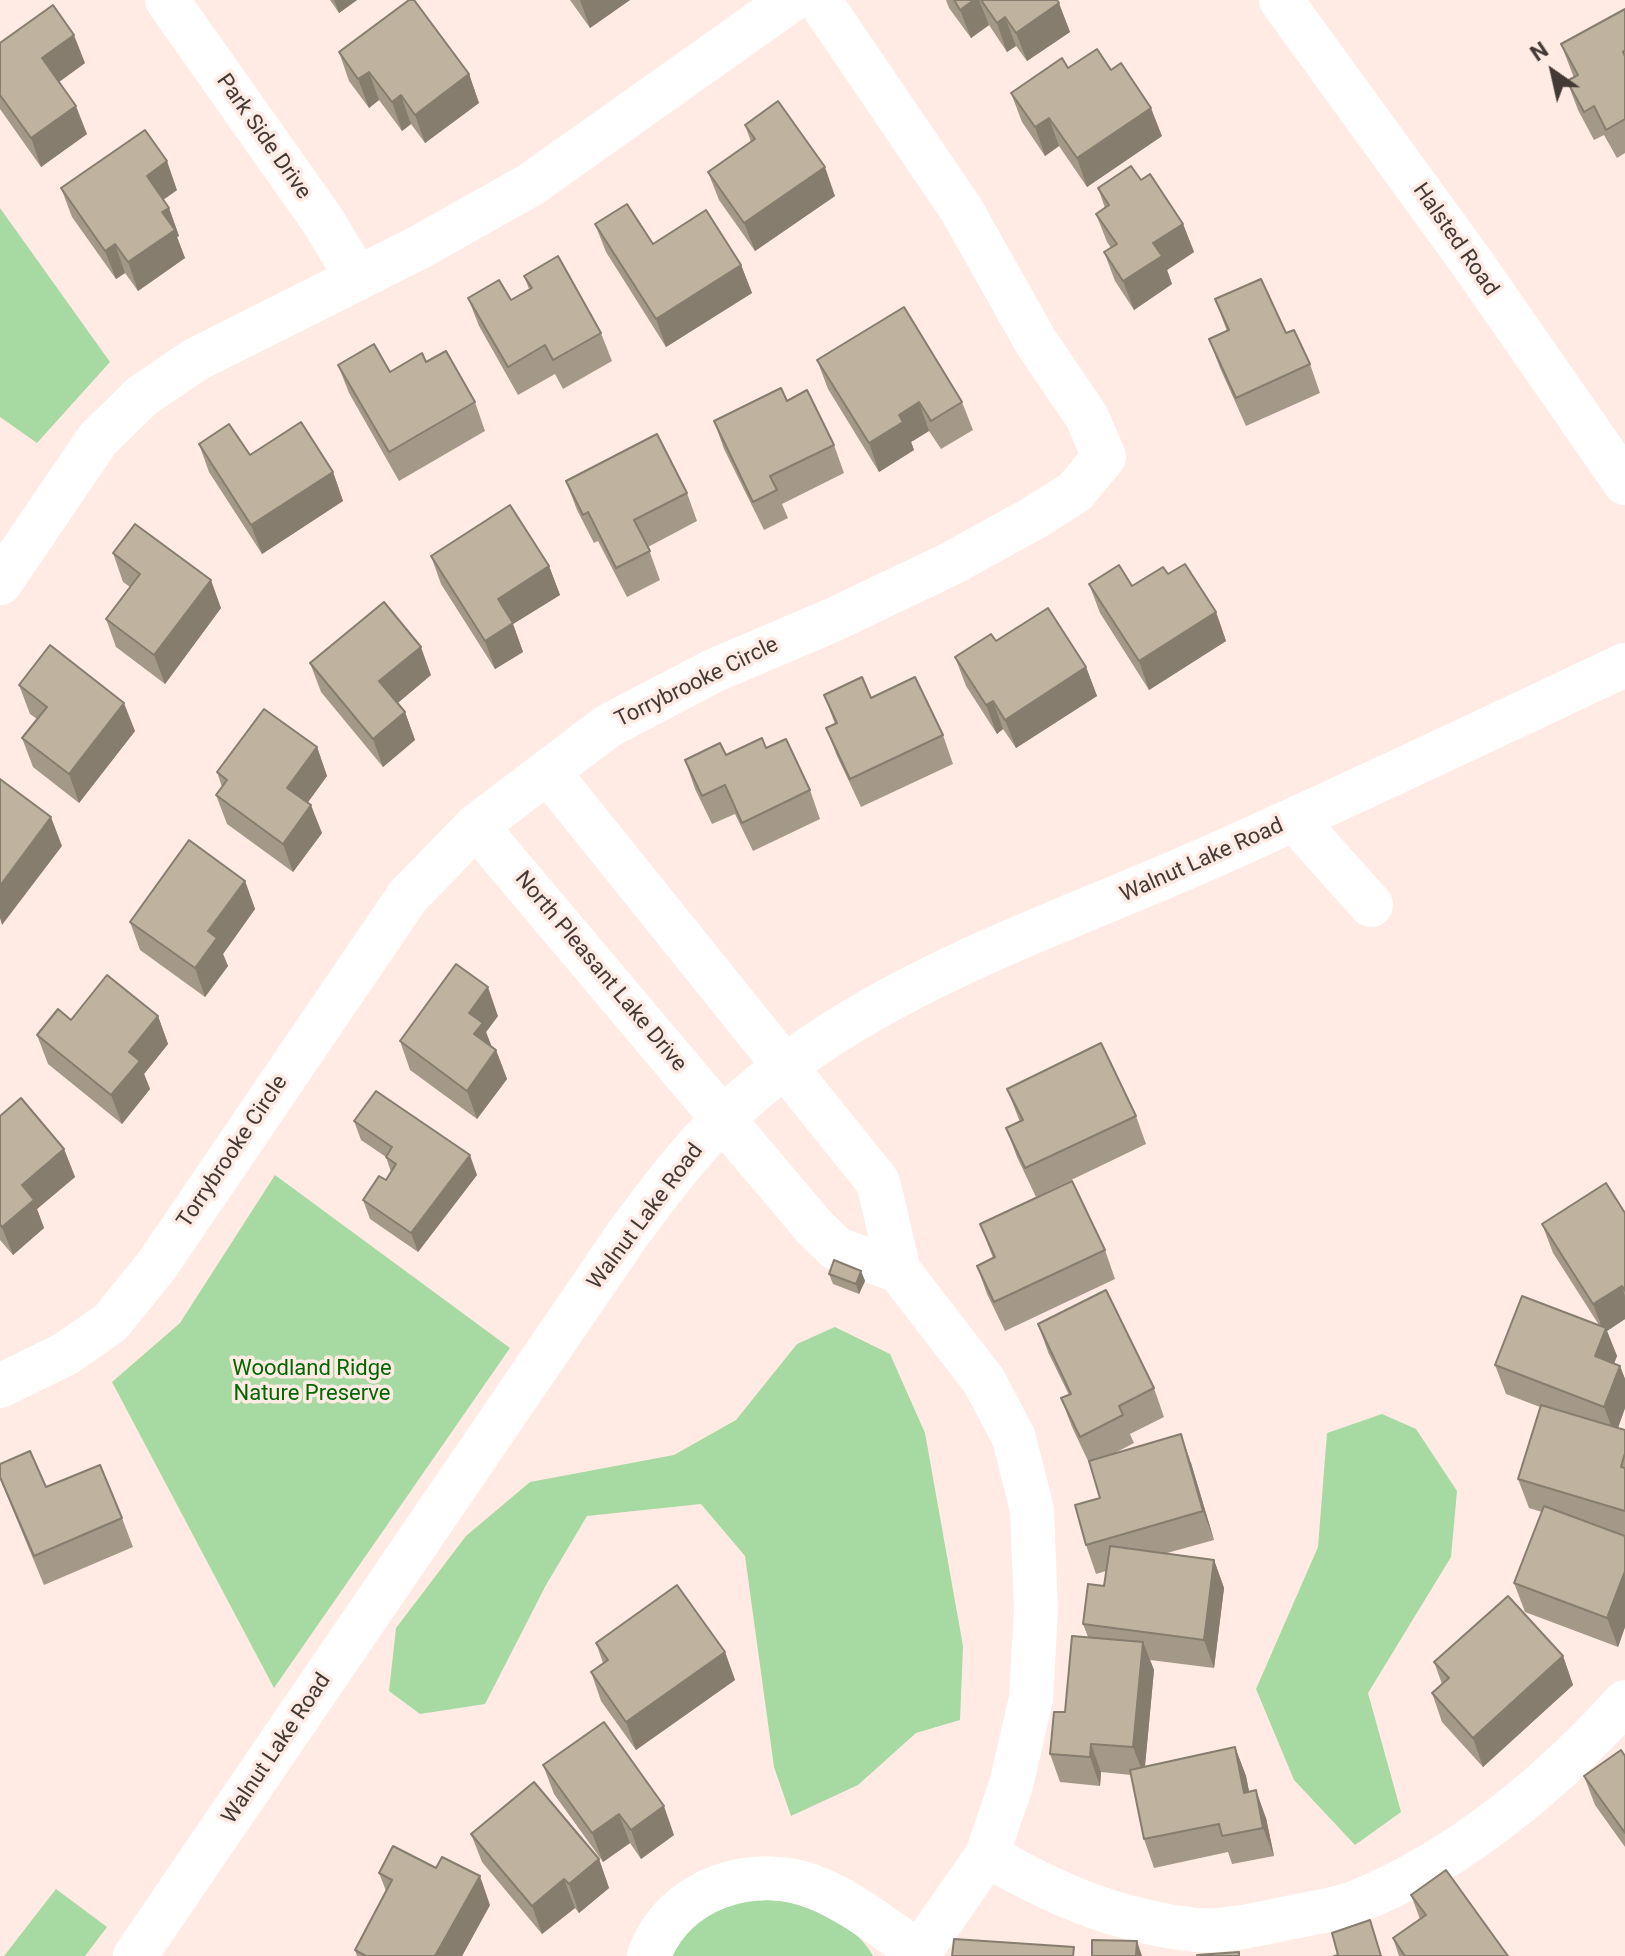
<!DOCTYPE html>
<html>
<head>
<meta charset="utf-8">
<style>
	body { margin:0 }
	#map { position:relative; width:1625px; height:1956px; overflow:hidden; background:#ffebe3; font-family:Roboto,sans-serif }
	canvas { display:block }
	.north { position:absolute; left:1513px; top:32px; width:80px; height:80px; -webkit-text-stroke:6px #ffebe3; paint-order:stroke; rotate:326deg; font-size:22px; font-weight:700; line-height:32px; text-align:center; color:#433935 }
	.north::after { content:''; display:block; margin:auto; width:28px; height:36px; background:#433935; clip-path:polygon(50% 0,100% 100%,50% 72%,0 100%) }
</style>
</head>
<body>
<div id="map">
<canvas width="1625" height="1956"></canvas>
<div class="north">N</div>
</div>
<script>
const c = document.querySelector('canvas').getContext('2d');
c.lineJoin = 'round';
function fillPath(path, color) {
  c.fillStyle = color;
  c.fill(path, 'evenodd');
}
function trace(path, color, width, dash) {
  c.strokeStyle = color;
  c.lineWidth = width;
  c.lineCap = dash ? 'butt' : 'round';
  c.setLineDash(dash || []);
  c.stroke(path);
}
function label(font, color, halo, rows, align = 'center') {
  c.font = font + ' Roboto,sans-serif';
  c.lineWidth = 7;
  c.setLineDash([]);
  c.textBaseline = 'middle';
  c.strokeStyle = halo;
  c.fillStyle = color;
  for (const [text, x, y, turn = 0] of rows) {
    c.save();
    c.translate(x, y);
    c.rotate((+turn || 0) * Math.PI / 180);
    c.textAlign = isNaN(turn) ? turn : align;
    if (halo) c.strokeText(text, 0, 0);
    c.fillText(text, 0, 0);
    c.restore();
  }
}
fillPath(new Path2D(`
	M0,208L110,362L37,443L0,417Z
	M275,1175L510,1348L274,1688L112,1382L180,1323Z
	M835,1327L890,1354L925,1433L963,1646L960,1720L916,1733L858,1785L791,1816L774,1767L745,1556L701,1504L587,1516L546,1585L485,1704L420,1714L389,1691L396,1628L466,1536L530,1482L674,1455L736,1420L797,1344Z
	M1382,1414L1416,1429L1457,1491L1451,1557L1368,1693L1401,1812L1355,1845L1294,1780L1256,1689L1318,1547L1327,1433Z
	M56,1889L107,1927L85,1956H4Z
	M765,1895C803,1906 853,1918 873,1956H666C688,1913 721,1905 765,1895Z`), '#a7d9a2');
trace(new Path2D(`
	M167,0L323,221L356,276
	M1281,0L1470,260L1625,483
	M0,583L98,439L142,396L195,360L416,249L530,185L791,0
	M548,772L878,1182L899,1271L984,1381L1014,1438L1032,1510L1036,1611L1031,1699L1011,1785L987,1855L917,1956
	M1295,820L1371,905
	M476,826L815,1228L837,1249L899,1271
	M0,1386L67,1353L111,1322L157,1265L408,896L476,826L608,726L713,671L835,619L952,563L1032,519L1075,492L1104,457L1087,417L1036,342L961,209L819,0
	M987,1855C1054,1894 1118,1922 1197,1930C1226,1932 1260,1924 1288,1918C1311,1913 1337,1910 1359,1901C1461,1859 1552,1783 1625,1702
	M135,1956L625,1238C656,1196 687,1154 725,1117C858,988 1047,930 1213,856C1351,795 1488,729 1625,665
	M649,1956C672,1889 755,1861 819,1889C855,1904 887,1931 919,1952`), '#fff', 44);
fillPath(new Path2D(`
	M330,0H357L339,13Z
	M570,0H630L590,28Z
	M946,0H1057L1070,32L1027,61L1016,46L1007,52L989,25L971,38L949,8Z
	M1625,9V153L1617,158L1604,135L1594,140L1578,110L1567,81L1574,78L1561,44Z
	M0,43L85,63L59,82L87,134L41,167L0,109Z
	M339,52L469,74L479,103L425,143L411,124L402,131L379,100L369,108L349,81Z
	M1068,68L1111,70L1162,136L1087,187L1059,146L1045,156L1022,122L1011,93Z
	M745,125L835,196L755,251L719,200L708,172L751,142Z
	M1141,180L1183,224L1194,252L1167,270L1172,284L1134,310L1115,281L1104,252L1111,248L1107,242L1096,214L1105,208L1098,188Z
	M61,188L177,190L163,200L169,208L179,236L177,237L185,258L138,291L125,273L116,279L72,217Z
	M595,224L653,244L741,265L752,293L666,347L606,252Z
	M524,276L601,333L612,361L563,389L555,374L518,395L479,326L468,298L511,300L529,289Z
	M1215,299L1286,333L1310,364L1320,393L1246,426L1220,368L1209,339L1227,331Z
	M817,360L962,402L973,430L941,449L929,431L911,442L914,450L879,472L828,389Z
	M426,362L475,402L485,431L399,481L349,393L338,365L390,372Z
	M787,401L834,445L844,473L782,504L788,518L764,530L724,449L714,421Z
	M199,444L333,472L343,501L262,554L209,472Z
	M566,481L687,493L697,521L648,547L660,580L627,597L598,541L594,543L577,510Z
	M113,553L221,608L165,684L116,647L106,619L130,587L123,582Z
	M431,556L549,566L560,595L513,624L523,652L495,669L441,584Z
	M1168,574L1216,612L1226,641L1149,690L1100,613L1089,584L1132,586Z
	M996,641L1086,667L1097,696L1016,748L1003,729L997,734L966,686L955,657Z
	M310,663L431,675L398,703L405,712L415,740L383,767L321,692Z
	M19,685L135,731L79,803L33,767L22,738L37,719L30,714Z
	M824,695L871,698L943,735L953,764L861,807L837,756L826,728L835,724Z
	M317,747L327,776L308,802L322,833L293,872L227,824L216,795L222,787L217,772Z
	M726,755L810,790L820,819L753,851L735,814L712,824L695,789L685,760Z
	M245,881L255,909L223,954L228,966L205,997L140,950L130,922Z
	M158,1016L168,1044L144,1074L150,1089L122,1124L48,1064L37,1035Z
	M498,1016L486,1032L492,1047L496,1050L507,1079L477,1119L410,1070L400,1041Z
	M1007,1089L1136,1116L1146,1144L1036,1197L1017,1157L1006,1128L1020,1122Z
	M0,1116L64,1149L75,1177L37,1209L44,1228L13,1255L0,1240Z
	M354,1121L477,1175L418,1252L370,1219L363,1200L386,1180L391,1172L386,1157L361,1140Z
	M1625,1213V1319L1607,1331L1617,1356L1614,1363L1620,1366L1625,1379V1408L1618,1428L1625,1430V1627L1618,1647L1525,1612L1514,1583L1542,1512L1529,1508L1518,1479L1540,1407L1506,1394L1495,1365L1599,1325L1553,1253L1542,1224Z
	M980,1224L1105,1250L1115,1279L1005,1331L987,1294L977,1266L993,1258Z
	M861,1271L865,1281L859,1294L833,1284L829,1274Z
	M1038,1324L1154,1388L1164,1417L1130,1434L1134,1443L1111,1455L1191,1463L1214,1540L1167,1553L1214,1560L1224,1588L1214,1668L1150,1660L1154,1670L1145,1766L1235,1747L1246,1776L1249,1792L1266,1818L1274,1856L1232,1864L1228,1852L1154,1868L1144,1839L1131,1775L1101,1772L1100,1786L1060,1782L1050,1754L1065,1712L1088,1637L1083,1624L1104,1586L1106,1571L1096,1574L1086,1545L1100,1498L1090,1465L1072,1427L1061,1398L1069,1395L1048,1352Z
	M0,1464L46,1487L122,1518L133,1547L44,1585L0,1479Z
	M596,1643L725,1652L735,1680L636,1750L601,1701L591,1672L603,1663Z
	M1563,1656L1573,1685L1483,1767L1442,1722L1432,1693L1442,1684L1434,1662Z
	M1625,1756V1847L1595,1805L1584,1776Z
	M543,1765L674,1835L641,1859L630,1843L603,1862L554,1794Z
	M471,1834L599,1859L609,1888L579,1913L575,1908L542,1934L482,1862Z
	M379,1873L490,1905L462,1956H357L355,1950L386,1891Z
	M1411,1895L1508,1956H1399L1393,1938L1420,1919Z`), '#a49989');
fillPath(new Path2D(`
	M334,0H357L339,13Z
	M580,0H630L590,28Z
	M974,0H979L989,25L971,38L960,10Z
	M1059,3L1070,32L1027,61L1016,33Z
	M1005,17L1016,46L1007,52L997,23Z
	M74,35L85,63L52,87L42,58Z
	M369,72L379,100L369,108L358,79Z
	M469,74L479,103L425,143L415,115Z
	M401,95L411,124L402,131L392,102Z
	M76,106L87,134L41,167L31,138Z
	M1151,108L1162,136L1087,187L1077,158Z
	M1049,118L1059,146L1045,156L1035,127Z
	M167,161L177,190L157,204L147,176Z
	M825,167L835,196L755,251L744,223Z
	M169,208L179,236L177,237L185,258L138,291L128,262L162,212Z
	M1183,224L1194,252L1167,270L1172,284L1134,310L1123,281L1153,243Z
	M115,244L125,273L116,279L105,251Z
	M741,265L752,293L666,347L656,319Z
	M919,402L929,431L911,442L914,450L879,472L869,443L899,415Z
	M333,472L343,501L262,554L251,525Z
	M549,566L560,595L513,624L523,652L495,669L485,641L498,599Z
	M211,580L221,608L165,684L154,655Z
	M1216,612L1226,641L1149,690L1139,661Z
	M421,647L431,675L389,710L379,681Z
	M1086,667L1097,696L1016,748L1005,720Z
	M993,701L1003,729L997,734L986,705Z
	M124,703L135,731L79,803L69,774Z
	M405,712L415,740L383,767L373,739Z
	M317,747L327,776L298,816L287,788Z
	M311,805L322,833L293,872L283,844Z
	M51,817L62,846L2,925L0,918V886Z
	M245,881L255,909L223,954L228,966L205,997L195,968L208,931Z
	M488,987L498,1016L486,1032L493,1051L474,1034L469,1013Z
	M158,1016L168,1044L144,1074L150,1089L122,1124L111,1095L129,1052Z
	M496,1050L507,1079L477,1119L467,1091Z
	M64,1149L75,1177L37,1209L44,1228L13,1255L2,1227L22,1185Z
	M470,1155L477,1175L418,1252L411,1233Z
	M861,1271L865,1281L859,1294L856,1284Z
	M1622,1286L1625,1296V1319L1607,1331L1617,1356L1606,1385L1595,1356L1604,1333L1593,1304Z
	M1620,1366L1625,1379V1408L1615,1436L1604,1407Z
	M1181,1434L1191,1463L1214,1540L1203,1511Z
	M1214,1560L1224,1588L1214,1668L1204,1640Z
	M1625,1571V1627L1618,1647L1607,1618Z
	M1143,1642L1154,1670L1144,1776L1133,1747Z
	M725,1652L735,1680L636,1750L626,1722Z
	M1563,1656L1573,1685L1483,1767L1473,1738Z
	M1091,1744L1101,1772L1100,1786L1090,1757Z
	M1235,1747L1246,1776L1255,1821L1244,1793Z
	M1256,1790L1266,1818L1274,1856L1263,1828Z
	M664,1806L674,1835L641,1859L631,1830Z
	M619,1814L630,1843L603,1862L592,1833Z
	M599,1859L609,1888L579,1913L569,1884Z
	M480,1876L490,1905L462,1956H435Z
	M564,1879L575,1908L542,1934L532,1906Z
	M1137,1941L1142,1956H1136Z`), '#867d6f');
const building = new Path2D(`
	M409,0H414L469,74L415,115L401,95L392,102L369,72L358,79L339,52Z
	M954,0H974L960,10Z
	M981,0H1057L1059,3L1016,33L1005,17L997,23Z
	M53,5L74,35L42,58L76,106L31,138L0,95V43Z
	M1625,9V50L1623,52L1625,56V119L1606,130L1594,106L1584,112L1567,81L1578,75L1561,44Z
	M1097,49L1111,70L1121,63L1151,108L1077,158L1049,118L1035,127L1011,93L1062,58L1068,68Z
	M778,101L825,167L744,223L708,172L755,139L745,125Z
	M145,130L167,161L147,176L169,208L162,212L175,230L128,262L115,244L105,251L61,188Z
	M1131,166L1141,180L1150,174L1183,224L1153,243L1162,256L1123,281L1104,252L1117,244L1096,214L1109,205L1098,188Z
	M627,204L653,244L706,210L741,265L656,319L595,224Z
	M558,256L601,333L553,360L545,345L508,367L468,298L499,280L511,300L532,288L524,276Z
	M1261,279L1286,333L1294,330L1310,364L1236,398L1209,339L1229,330L1215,299Z
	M904,307L962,402L931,421L919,402L899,415L903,422L869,443L817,360Z
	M374,344L390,372L422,353L426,362L446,351L475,402L389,452L338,365Z
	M781,388L787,401L807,390L834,445L770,476L777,490L753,502L714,421Z
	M301,422L333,472L251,525L199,444L229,424L250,455Z
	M657,434L687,493L634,520L650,551L616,568L588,512L583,515L566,481Z
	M510,505L549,566L498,599L513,623L485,641L431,556Z
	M135,524L211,580L154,655L106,619L140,574L113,553Z
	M1185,564L1216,612L1139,661L1089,584L1119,565L1132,586L1163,567L1168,574Z
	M384,602L421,647L379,681L405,712L373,739L310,663Z
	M1048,608L1086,667L1005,720L993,701L986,705L955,657L991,634L996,641Z
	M50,645L124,703L69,774L22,738L47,707L19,685Z
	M862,677L871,698L915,677L943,735L850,779L826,728L837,723L824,695Z
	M264,709L317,747L287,788L311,805L283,844L216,795L227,780L217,772Z
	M762,738L766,748L786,739L810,790L742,823L725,785L702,796L685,760L720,743L726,755Z
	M0,779L51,817L0,886Z
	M189,840L245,881L208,931L217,938L195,968L130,922Z
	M456,964L488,987L469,1013L483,1023L474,1034L496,1050L467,1091L400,1041Z
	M107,975L158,1016L129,1052L140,1061L111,1095L37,1035L58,1009L71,1020Z
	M1101,1043L1136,1116L1025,1168L1006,1128L1023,1120L1007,1089Z
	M376,1091L470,1155L411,1233L363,1200L379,1176L386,1180L396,1164L386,1157L392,1147L354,1121Z
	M21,1098L64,1149L22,1185L34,1200L2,1227L0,1224V1116Z
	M1072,1181L1105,1250L994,1302L977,1266L995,1257L980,1224Z
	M1606,1183L1625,1213V1291L1622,1286L1593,1304L1542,1224Z
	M834,1260L861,1271L856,1284L829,1274Z
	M1106,1290L1154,1388L1119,1406L1123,1415L1080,1437L1061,1398L1071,1394L1038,1324Z
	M1522,1296L1606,1328L1595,1356L1620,1366L1604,1407L1495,1365Z
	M1541,1405L1625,1430V1453L1621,1467L1625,1468V1511L1518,1479Z
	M1181,1434L1203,1511L1086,1545L1075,1505L1100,1498L1089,1461Z
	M30,1451L46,1487L100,1465L122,1518L34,1556L0,1477V1464Z
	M1544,1506L1625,1536V1571L1607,1618L1514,1583Z
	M1110,1546L1214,1560L1204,1640L1083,1624L1088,1584L1104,1586Z
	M677,1585L725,1652L626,1722L591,1672L608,1660L596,1643Z
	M1508,1596L1563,1656L1473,1738L1432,1693L1449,1678L1434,1662Z
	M1072,1636L1143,1642L1133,1747L1091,1744L1090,1757L1050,1754L1054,1712H1065Z
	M604,1722L664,1806L631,1830L619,1814L592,1833L543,1765Z
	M1235,1747L1244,1793L1256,1790L1263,1828L1222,1836L1219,1824L1144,1839L1130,1770Z
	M1621,1750L1625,1756V1833L1584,1776Z
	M534,1782L599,1859L569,1884L564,1879L532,1906L471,1834Z
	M393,1846L436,1868L442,1857L480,1876L435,1956H366L355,1950L392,1880L379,1873Z
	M1446,1870L1508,1956H1405L1393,1938L1426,1915L1411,1895Z
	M1370,1920L1381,1956H1334L1338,1955L1332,1933Z
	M954,1939L1074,1947L1073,1956H952Z
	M1092,1940L1137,1941L1136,1956H1092Z
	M1239,1952V1956H1197V1955Z`);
fillPath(building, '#bfb29f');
trace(building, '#867d6f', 2);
label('22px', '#433935', '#ffebe3', [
	["Park Side Drive",263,137,55],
	["Halsted Road",1455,240,55],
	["Torrybrooke Circle",697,683,-26],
	["Walnut Lake Road",1202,861,-24],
	["North Pleasant Lake Drive",600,972,50],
	["Torrybrooke Circle",233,1152,-56],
	["Walnut Lake Road",646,1217,-53],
	["Walnut Lake Road",277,1749,-56]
]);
label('22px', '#006800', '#ffebe3', [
	["Woodland Ridge",312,1369],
	["Nature Preserve",312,1394]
]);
</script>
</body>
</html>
